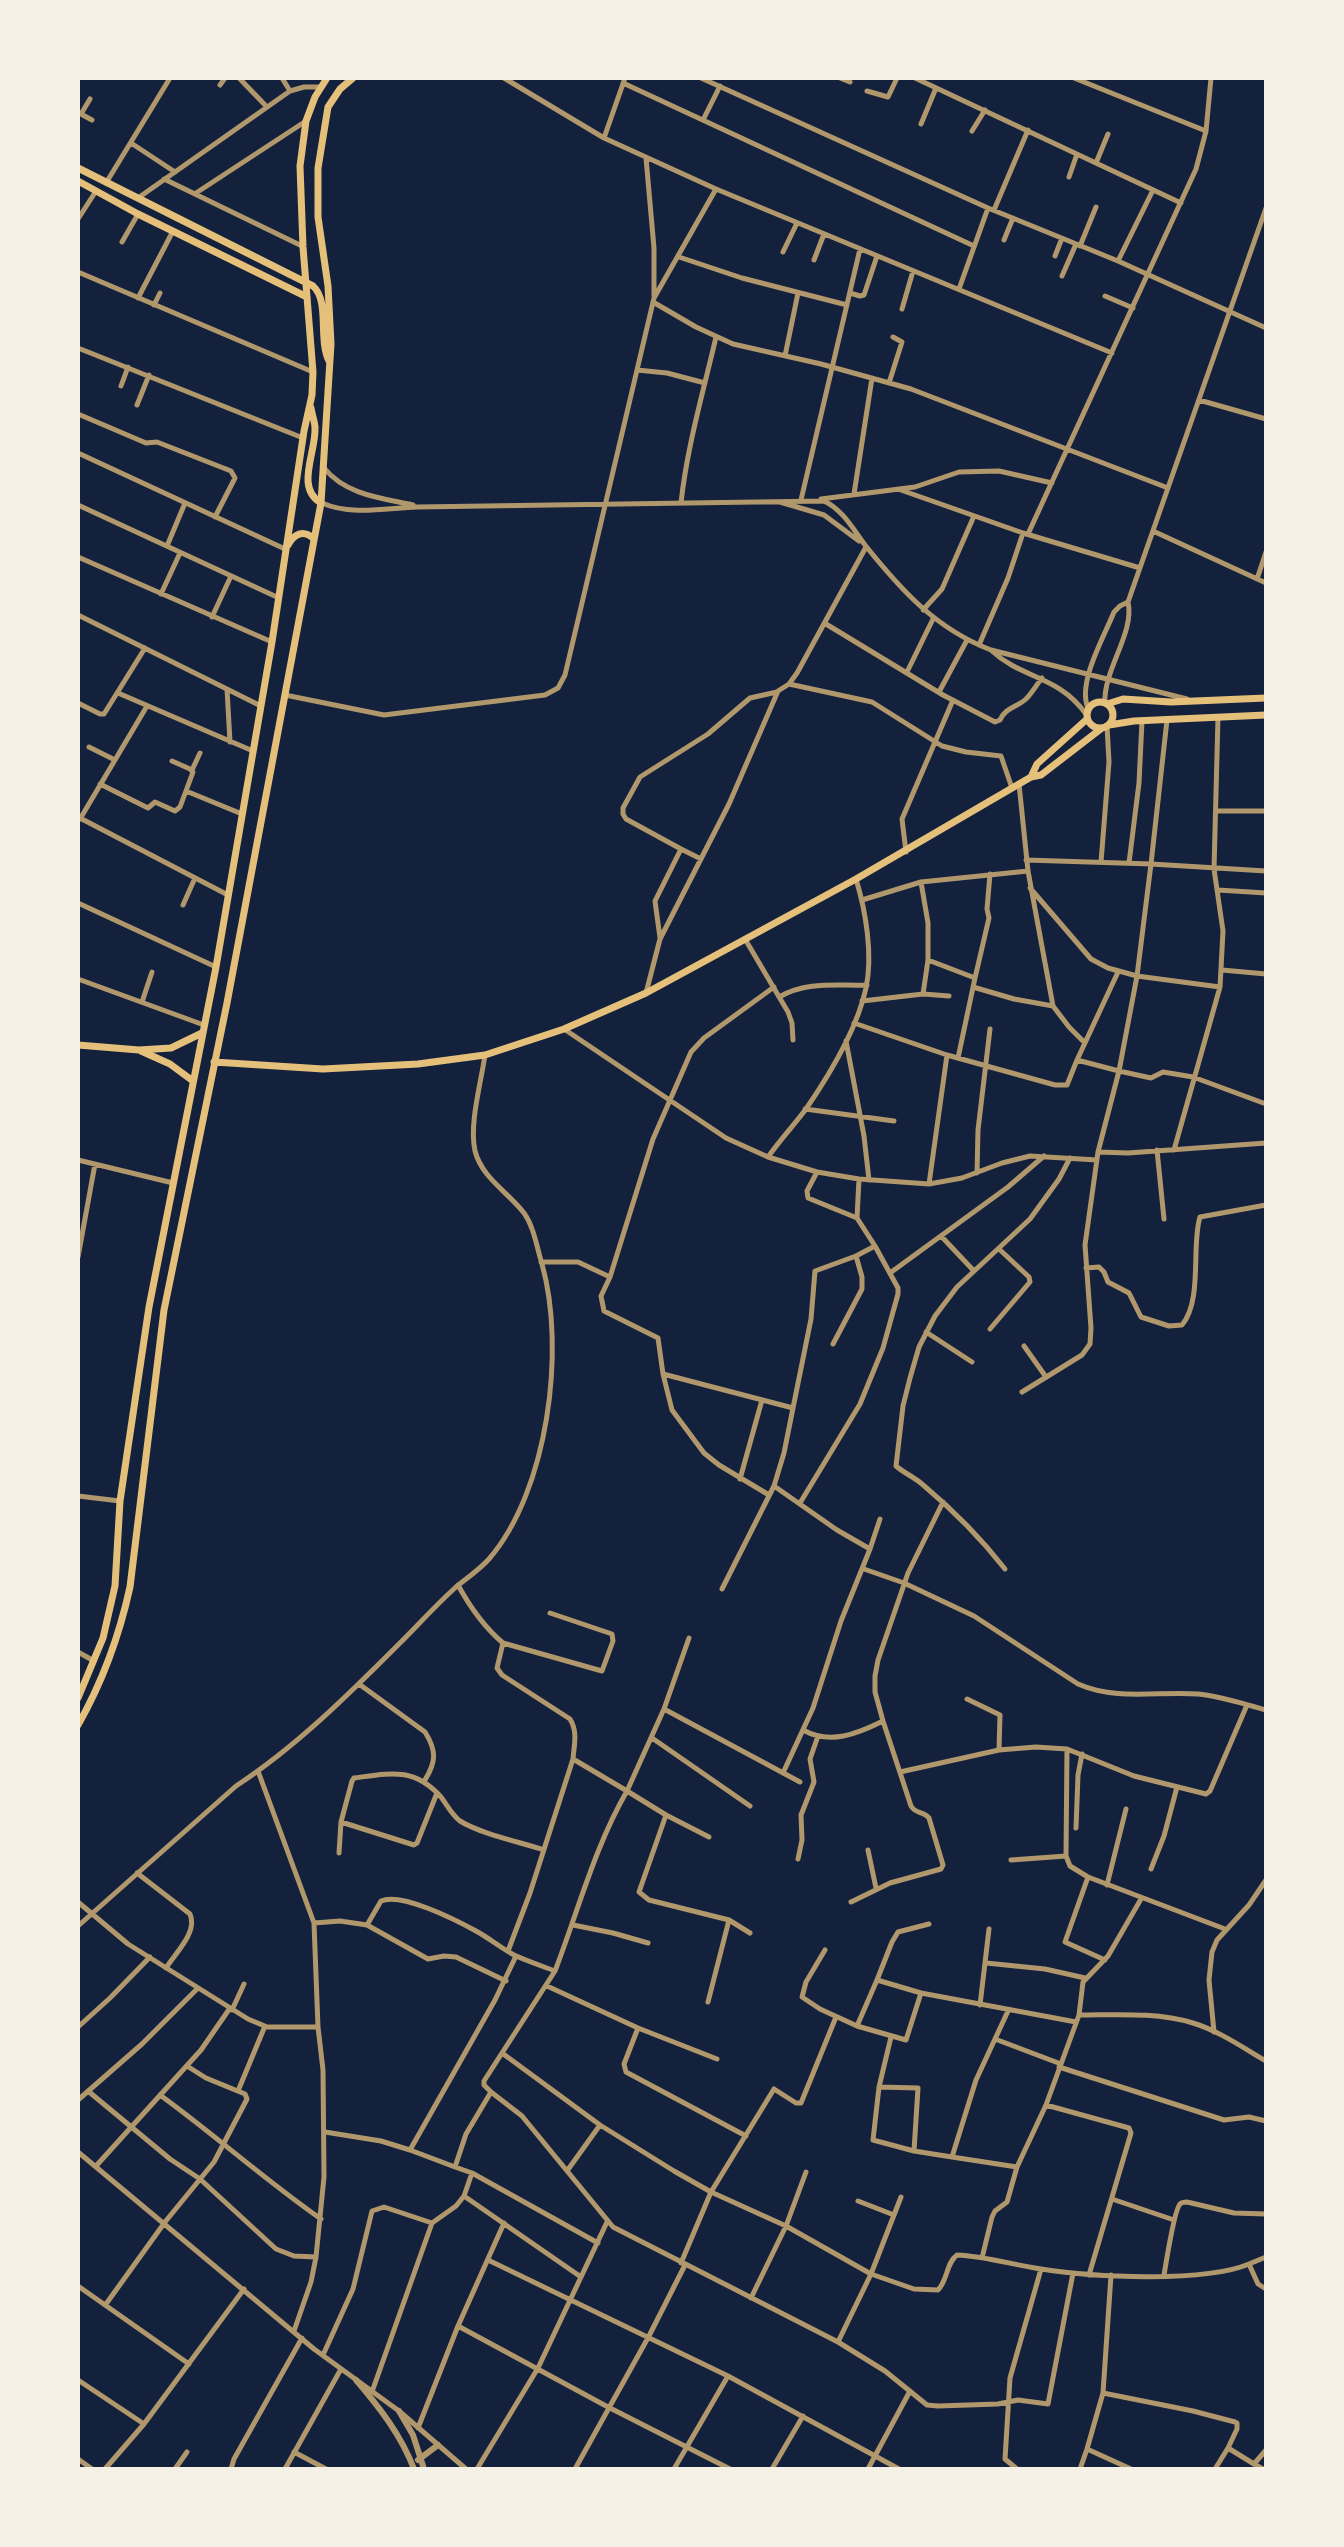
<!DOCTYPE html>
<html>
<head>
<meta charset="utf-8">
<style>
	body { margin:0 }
	#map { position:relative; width:1344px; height:2547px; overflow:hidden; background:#14213d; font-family:Helvetica,sans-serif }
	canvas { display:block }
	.frame { position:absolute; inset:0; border:80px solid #f6f1e7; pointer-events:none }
</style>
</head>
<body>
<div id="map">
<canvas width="1344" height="2547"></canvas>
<div class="frame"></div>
</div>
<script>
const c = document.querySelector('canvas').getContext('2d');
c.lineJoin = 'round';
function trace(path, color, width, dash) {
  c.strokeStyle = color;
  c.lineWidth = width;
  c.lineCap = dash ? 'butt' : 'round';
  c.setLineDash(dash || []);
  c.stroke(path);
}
trace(new Path2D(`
	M239,78L267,107
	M282,78L290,91
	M504,78L604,138L716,189L1112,353
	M701,78L988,208L1118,261L1266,328
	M840,78L850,82
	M915,78L1181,203
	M1074,78L1206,131
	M623,83L974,246
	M220,85L225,78
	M867,91L888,97L897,78
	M79,113L92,120
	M81,114L90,99
	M703,120L720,86
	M921,124L936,88
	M972,131L985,110
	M604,138L625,78
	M131,143L175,172
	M646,158L654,248V296
	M1096,163L1108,134
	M1069,177L1077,154
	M164,179L302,246
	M106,183L170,78
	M196,193L306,121
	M138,198L290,91L304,87H320
	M994,210L1028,130
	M78,219L96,191
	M1004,240L1013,218
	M122,242L138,214
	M1080,246L1096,207
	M783,252L797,223
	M1055,256L1062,238
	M679,257L742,278L847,305
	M814,260L824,234
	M1118,261L1153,190
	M78,272L313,372
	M1062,276L1076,244
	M959,289L988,208
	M850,293L860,296L864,295L877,256
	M1105,296L1133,308
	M138,298L173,231
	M653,302L696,327L733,344L821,364L911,389L1168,488
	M154,305L160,293
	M902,309L913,271
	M78,348L303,438
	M785,356L798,293
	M637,370L667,373L705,383
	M889,383L902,342L893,337
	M121,386L128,367
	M1199,400L1266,419
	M137,405L149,375
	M78,414L146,443L157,442L231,471L235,478L215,517
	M78,453L285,549
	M324,468C346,495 381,498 413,505
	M898,489L1023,533L1140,568
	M854,494L872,378
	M821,499L915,487L959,472L999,471L1052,483
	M801,500L860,249
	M780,502L824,515L859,541
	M322,503C351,516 387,508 417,507L824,501C843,510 853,529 865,545C901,590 936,629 991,650L1187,699
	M681,503C687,447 703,393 716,337
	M78,505L279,598
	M1153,531L1266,583
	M1028,534L1196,169L1206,131L1211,78
	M167,546L185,503
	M78,557L272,642
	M1257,579L1266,552
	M161,594L180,553
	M923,610L942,589L974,516
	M78,615L261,706
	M212,617L231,576
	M826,624L943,695L995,722L1000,720C1006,707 1016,708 1026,699C1032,693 1037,684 1042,678
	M979,645L1008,578L1023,533
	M992,651C1022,679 1058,675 1086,714
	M907,672L933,619
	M789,684L872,702L942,746L966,752L1001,756L1012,788
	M227,689L230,742
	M939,692L967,640
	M118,693L253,751
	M285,695L384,715L545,695L558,688L565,675L654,298L716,189
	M78,703L100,714H104L145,648
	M1105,703C1103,670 1135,633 1128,602L1266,208
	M1088,708C1077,683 1104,637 1114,612L1120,606L1128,602
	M89,747L115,760
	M192,770L200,753
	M100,784L148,808L155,802L175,811L180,807L193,772L190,769L172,761
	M1019,784L1028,871L1053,1006L1069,1027L1085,1043
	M186,791L242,814
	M1217,811H1265
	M78,817L228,895
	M80,819L147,706
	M681,849L701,859
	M906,852L902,819L953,700
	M1026,860L1151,864L1167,720
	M1101,862L1109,762L1107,726
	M1129,863L1139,783L1142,721
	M1030,888L1091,959L1108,968L1137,976L1151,864L1266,871
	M1218,890L1266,893
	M862,900L921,882
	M78,903L216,967
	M183,905L195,878
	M660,938L655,901L681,849L626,819L623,814V808L640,777L708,734L750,698L777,692
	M745,939L788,1012L792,1023L793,1040
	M928,960V923L921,882L1028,871
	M1222,970L1266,974
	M975,978L989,918L987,909L990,874
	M78,979L204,1025
	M973,987L1014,999L1053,1006
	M646,993L660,939L729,804L778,691L789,684L797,673L866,547
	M923,994L928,960L975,978L958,1058
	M779,997C807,981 836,986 867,985
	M862,1001L923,994L949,996
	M142,1002L152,972
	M854,1023L947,1055
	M564,1029L726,1138L768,1157L817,1172L859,1179L929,1184L962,1178L1002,1163L1030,1156L1097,1160
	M846,1041L864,1136L869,1180
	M1077,1060L1118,972
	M805,1109L894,1121
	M1157,1150L1164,1219
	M1174,1150L1220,987
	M1098,1152L1128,1153L1266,1143
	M768,1157C780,1140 794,1125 806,1109C830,1074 857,1030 866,988C873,955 866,912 856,879
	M78,1160L173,1183
	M977,1173L978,1130L990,1029
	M929,1184L947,1055L1055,1085H1067L1077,1060L1119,1071L1137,976L1220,987L1223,931L1214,869L1218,717
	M857,1218L859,1179
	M941,1236L974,1271
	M78,1257L95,1164
	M541,1262H578L610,1277L601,1296L604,1311L658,1338L663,1374
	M1086,1268L1099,1267L1104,1272L1108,1282L1129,1293L1141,1317L1169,1326L1182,1325C1203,1300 1191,1245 1200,1217L1266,1205
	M890,1273L1008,1187L1044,1156
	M610,1277L653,1139L691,1052L704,1038L774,987
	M990,1329L1030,1282L1029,1277L999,1249
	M926,1332L972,1362
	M833,1344L862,1289V1277L856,1256
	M1024,1346L1046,1377
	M1022,1392L1082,1355L1090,1344L1091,1328L1085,1245L1098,1152L1119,1071L1151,1078L1163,1072L1193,1077L1266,1104
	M740,1479L762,1400
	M774,1486L837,1530L870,1549L880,1519
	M769,1495L719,1465L704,1453L672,1410L663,1374L793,1408L811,1319L815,1271L856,1256L875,1246
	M78,1496L120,1501
	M800,1503L860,1404L883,1348L898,1294V1288L875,1246L857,1218L808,1198L807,1191L817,1172
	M864,1569L904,1583L974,1616L1078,1684C1117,1701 1157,1691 1198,1694C1221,1696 1243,1704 1266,1710
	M1005,1569C980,1537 953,1510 922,1484C914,1477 904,1473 896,1466L903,1406L910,1378L919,1347L935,1316L957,1287L1030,1219L1059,1179L1070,1158
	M458,1585C470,1607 484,1627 503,1643L602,1671L613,1641L612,1634L550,1613
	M722,1589L774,1486L784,1453L793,1408
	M503,1643L497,1668L502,1675L570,1719C578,1732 574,1745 573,1759
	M78,1652L94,1661
	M359,1684L425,1732C437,1751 436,1762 425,1780
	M967,1699L1000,1715L999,1750
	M664,1709L800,1782
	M803,1730C830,1745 857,1734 883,1721
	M652,1738L750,1806
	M1067,1749L1066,1856L1070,1866L1088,1877L1225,1929
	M258,1771L314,1923L318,2027L323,2070L324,2177L316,2257L311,2282L294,2331
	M900,1772L999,1750L1036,1747L1067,1749L1134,1776L1206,1794L1210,1791L1247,1705
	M783,1773L813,1708L841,1621L870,1549
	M666,1815L627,1791L664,1709L689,1638
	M341,1822L414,1845L417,1843L437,1793
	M1076,1828L1078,1775L1082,1754
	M709,1837L666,1815L639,1892L649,1900L729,1920L750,1933
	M868,1850L876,1888
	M339,1853L341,1822L352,1781L354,1778C391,1773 414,1767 441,1797C447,1805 452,1815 460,1821C481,1834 520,1842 544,1850
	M798,1859L802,1840L801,1815L814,1782L810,1759L818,1736
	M1011,1860L1066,1856
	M1151,1869L1164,1836L1177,1787
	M137,1873L190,1914C198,1932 176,1952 166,1968
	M1088,1877L1065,1942L1105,1960
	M1107,1885L1126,1809
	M78,1902L128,1944L248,2019L267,2027H318
	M851,1902L890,1883L941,1869L943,1865L929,1818C924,1811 915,1814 911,1806L883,1721L875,1692V1676L878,1660L908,1573L943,1502
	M314,1923L340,1921L367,1925L381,1901C401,1892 456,1920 476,1931C489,1938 501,1948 514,1955C527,1961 542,1966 555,1971L502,2053L600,2125L674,2171L711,2192L786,2226L871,2274L901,2197
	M367,1925L428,1959L444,1956L456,1957L506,1981
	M573,1925L613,1933L648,1943
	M78,1926L236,1786C297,1746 349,1694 400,1643C419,1624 437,1604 456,1587C467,1578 479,1570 489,1559C548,1491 566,1349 542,1264C537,1248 534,1227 524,1213C508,1192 482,1178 475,1151C469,1124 481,1083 485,1055
	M825,1950L806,1982L802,1997L820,2009L857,2026L877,1980L921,1993L1076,2022
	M508,1951L530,1893L573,1759L627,1791C595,1846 578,1911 555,1971
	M986,1963L1045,1969L1085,1978
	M877,1980L892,1942L898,1932L929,1924
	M547,1986L638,2028L717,2059
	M708,2002L729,1920
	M980,2005L989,1929
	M232,2010L244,1984
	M1079,2015C1117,2015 1156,2012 1193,2023C1219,2031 1242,2047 1266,2061
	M857,2026L906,2040L921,1993
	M78,2027L110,1998L150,1957
	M638,2028L624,2064L626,2072L746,2136
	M1214,2032L1209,1980L1212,1952L1217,1940L1249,1905L1266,1880
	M891,2037L879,2087L873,2140L914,2151L952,2157L976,2080L1008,2011
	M995,2039L1061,2064
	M502,2053L484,2081V2085L491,2092L466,2134L455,2167L472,2173L598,2243
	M1059,2067L1224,2120L1249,2117L1266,2121
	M879,2087L918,2088L914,2151
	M88,2091L170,2159L200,2179L276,2249L294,2256L316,2257
	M238,2091L265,2026
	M491,2092L522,2116L613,2227L838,2342L885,2371L927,2405L938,2406L998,2404L1018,2400L1048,2404L1073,2273
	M160,2095C215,2135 265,2180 321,2219
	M78,2100L142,2044L198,1988
	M1046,2105L1129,2128L1131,2133L1089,2275
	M325,2132L381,2141L410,2150L495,2000L516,1956
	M410,2150L455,2167
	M78,2152L314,2349L399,2411L466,2469
	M952,2157L1017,2167
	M96,2166L201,2050L230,2008
	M567,2171L600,2125
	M464,2196L581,2277
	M1112,2199L1174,2220
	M858,2201L894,2215
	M1266,2257L1249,2264L1258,2284L1266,2289
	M982,2258L992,2217L995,2211L1007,2202L1017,2167L1046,2105L1079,2015L1083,1982L1108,1956L1141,1899
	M488,2260L728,2376L899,2469
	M681,2263L711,2192L774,2089L796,2103H801L836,2017
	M1164,2275C1166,2264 1174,2210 1180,2204C1182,2202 1185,2202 1187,2202L1234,2213L1266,2214
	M78,2286L189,2364
	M751,2298L786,2226L806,2172
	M106,2304L165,2222L214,2162L247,2099L245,2094L206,2078L187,2066
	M458,2326L608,2407L730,2469
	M838,2342L871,2274L914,2289L938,2290C948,2280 946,2263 957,2255C985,2256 1013,2265 1041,2269C1091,2277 1204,2283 1249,2264
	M323,2355L353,2289L372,2211L384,2207L432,2223
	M78,2380L144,2424
	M373,2389L432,2223L456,2206L464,2196L472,2173
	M1103,2393L1193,2411L1235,2422L1237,2423V2429L1228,2448
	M418,2428L458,2326L504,2223
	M1087,2449L1103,2393L1111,2275
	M294,2452L326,2469
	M78,2459L92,2469
	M105,2469L144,2424L244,2289
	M175,2469L187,2452
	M231,2469L234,2459L302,2338
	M285,2469L341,2369
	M477,2469L538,2368L607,2222
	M575,2469L649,2336L685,2265
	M674,2469L728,2376
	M772,2469L803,2416
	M868,2469L910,2391
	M1017,2469L1005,2459L1010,2378L1041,2269
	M1080,2469L1087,2449L1131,2469
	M1215,2469L1228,2448L1254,2464
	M1263,2469L1254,2464L1266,2450`), '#b1986c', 5);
trace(new Path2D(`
	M356,2380C380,2408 401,2435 414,2469
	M399,2411L413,2435L424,2469
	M418,2460L438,2445`), '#b1986c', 6);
trace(new Path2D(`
	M78,168L313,286C330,301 318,339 329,361
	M78,181L138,214L307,297
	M311,408C312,415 315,422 315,428C316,453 295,488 321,503
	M288,545C294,534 303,529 314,539
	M1087 715a13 13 0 1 1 26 0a13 13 0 1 1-26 0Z
	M1107,704L1123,699L1171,702L1266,698
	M1109,725L1134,721L1266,715
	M1031,777L1037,764L1087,719
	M78,1045L139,1050L171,1048L202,1033
	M141,1051L170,1064L193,1081
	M214,1062L323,1069L418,1064L485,1055L564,1029L646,993L856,879L1031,777L1041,775L1102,728
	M78,1698L103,1638L115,1586L120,1501L149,1307L216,967L272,642L304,431L312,395L313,372L303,247L300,166L306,121L315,97L327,78
	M78,1725C103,1681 119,1637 130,1587L164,1310L227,1003L321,503L331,344L328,286L318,217V168L328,107L340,89L353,78`), '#e5c07b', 7);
</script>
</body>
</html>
